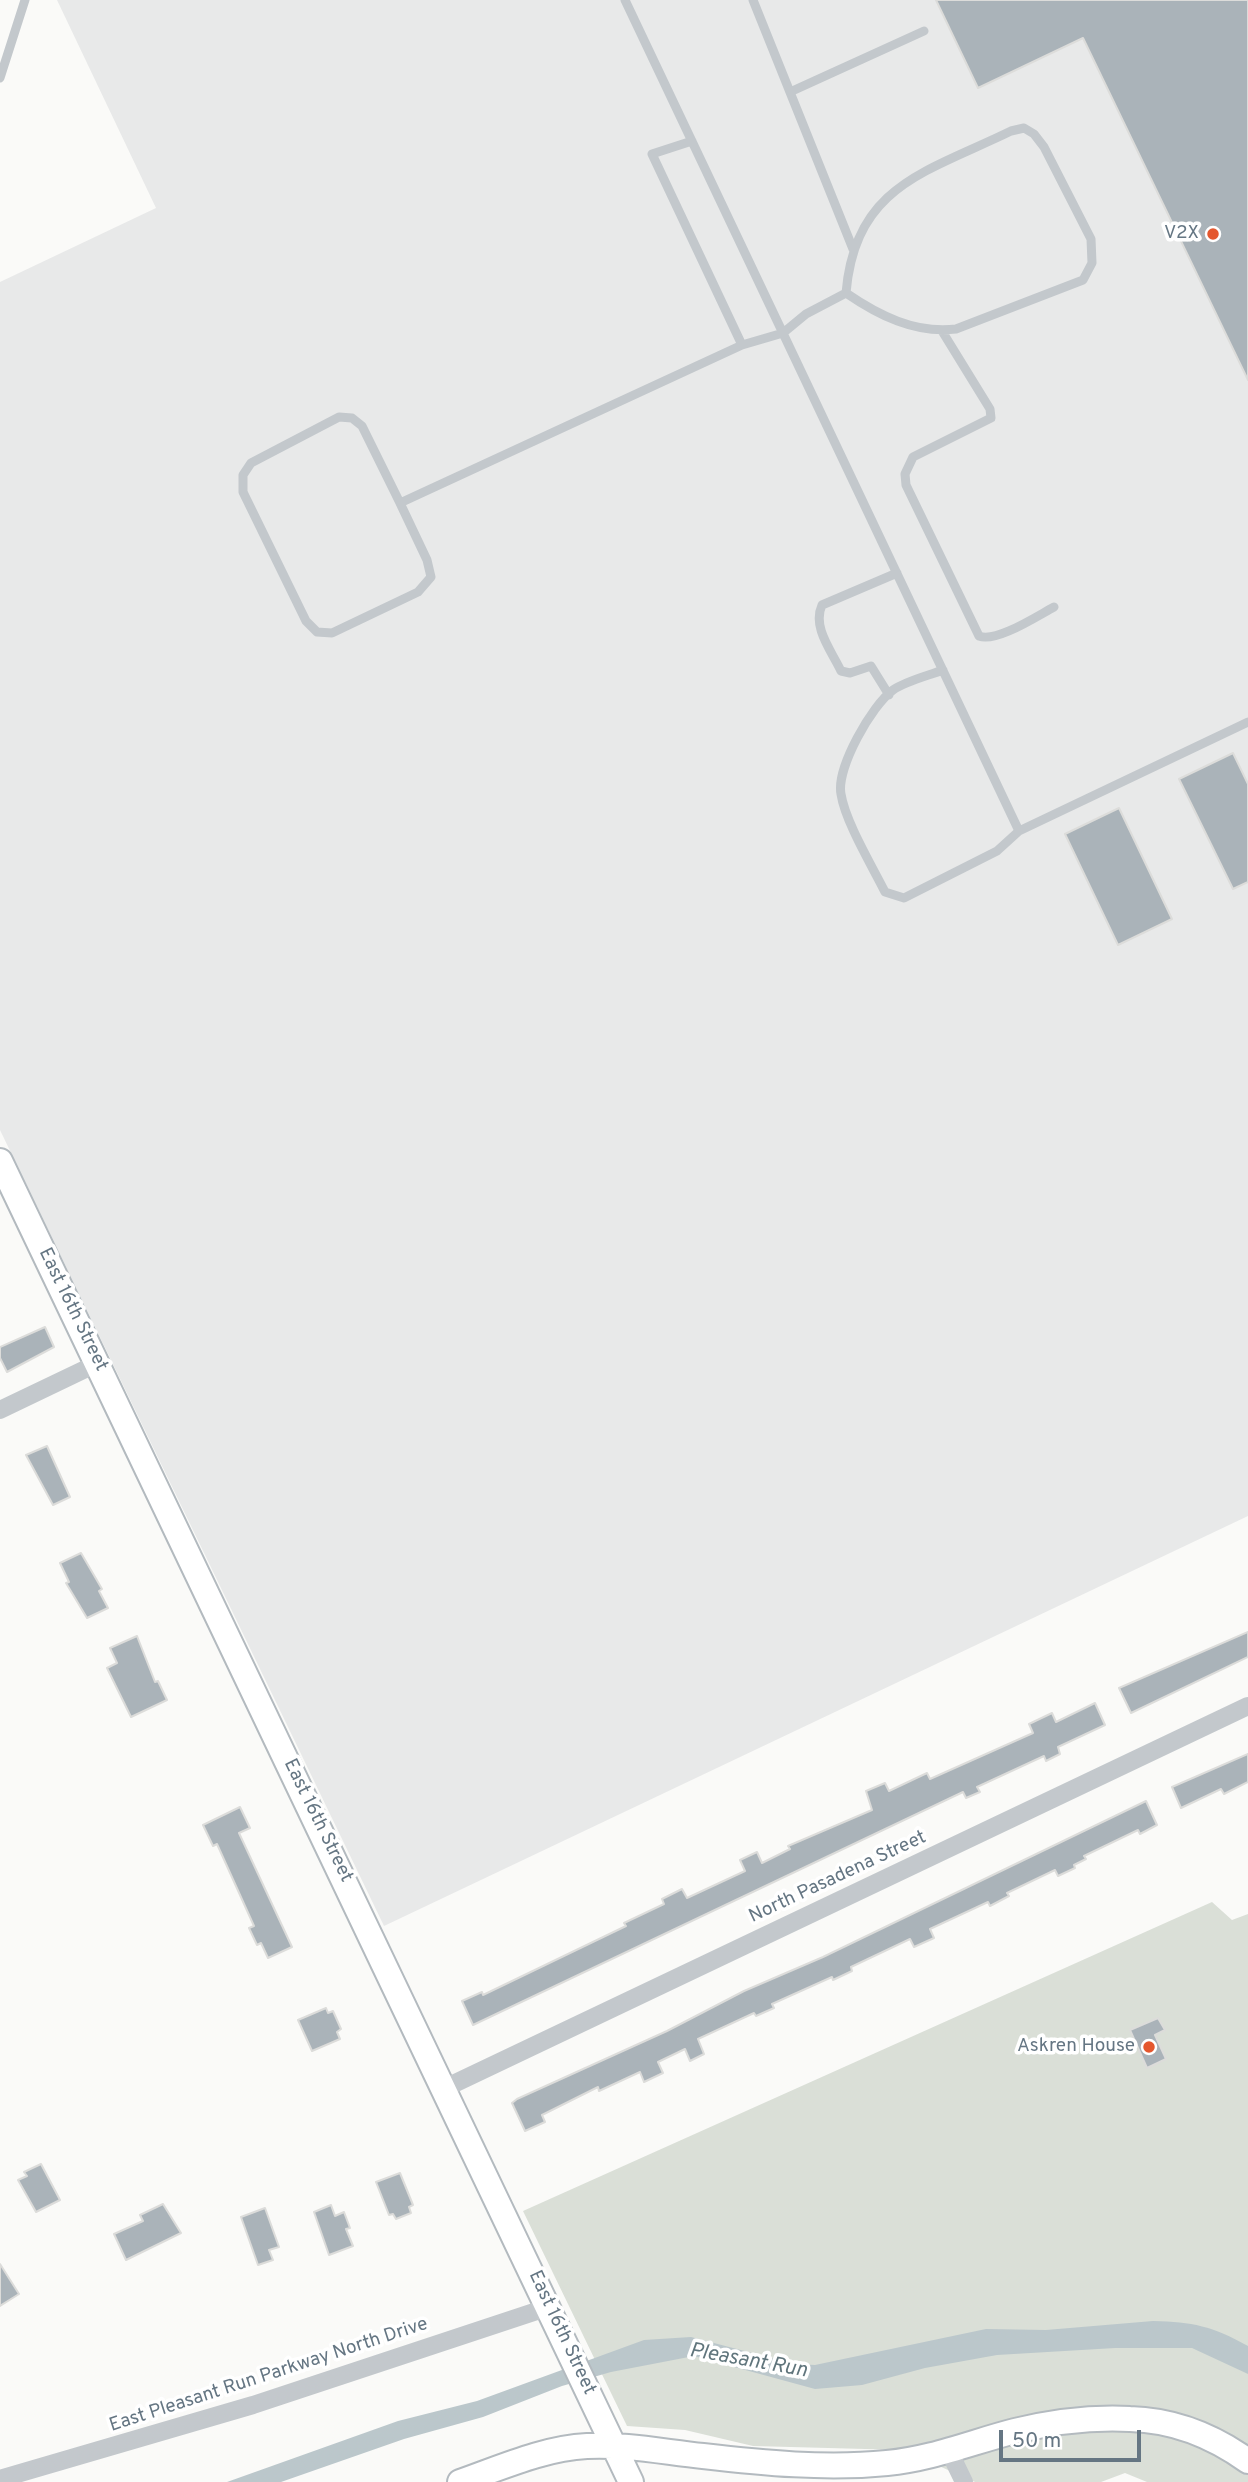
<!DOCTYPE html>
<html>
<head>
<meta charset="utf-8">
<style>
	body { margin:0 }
	#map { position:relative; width:1248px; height:2482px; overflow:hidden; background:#fafaf8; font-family:Overpass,sans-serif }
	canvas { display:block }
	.scale { position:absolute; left:999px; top:2430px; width:142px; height:32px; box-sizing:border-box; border:4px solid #657683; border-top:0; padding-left:9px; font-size:21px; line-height:24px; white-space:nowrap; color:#657683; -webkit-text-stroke:5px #fff; paint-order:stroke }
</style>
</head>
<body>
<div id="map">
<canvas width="1248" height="2482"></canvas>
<div class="scale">50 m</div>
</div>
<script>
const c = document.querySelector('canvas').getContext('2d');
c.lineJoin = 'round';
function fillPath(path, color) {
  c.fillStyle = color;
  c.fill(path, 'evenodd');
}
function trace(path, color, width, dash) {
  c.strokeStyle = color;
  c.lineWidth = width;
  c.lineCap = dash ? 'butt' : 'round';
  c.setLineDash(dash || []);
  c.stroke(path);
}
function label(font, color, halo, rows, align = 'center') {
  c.font = font + ' Overpass,sans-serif';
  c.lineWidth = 7;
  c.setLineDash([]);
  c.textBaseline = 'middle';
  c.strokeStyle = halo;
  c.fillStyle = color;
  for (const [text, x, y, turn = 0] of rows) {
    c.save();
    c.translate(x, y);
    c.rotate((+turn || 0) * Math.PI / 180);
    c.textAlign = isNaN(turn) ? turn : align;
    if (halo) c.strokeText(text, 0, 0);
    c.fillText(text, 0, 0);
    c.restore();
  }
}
fillPath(new Path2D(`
	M57,0H1248V1516L384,1926L0,1130V282L156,208Z`), '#e8e9e9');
fillPath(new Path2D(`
	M1212,1902L1232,1920L1248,1914V2482H1147L1125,2473L1101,2482H975L903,2450L753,2446L685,2430L627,2426L523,2211Z`), '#dadfd7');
fillPath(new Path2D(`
	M1153,2321C1193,2322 1212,2326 1248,2346V2374L1192,2348H1115L997,2355L925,2368L862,2385L815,2389L694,2356L611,2372L562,2386L483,2417L404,2439L281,2482H227L398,2421L477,2401L644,2340L691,2337L794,2364L815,2365L986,2329L1046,2330Z`), '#bbc7cb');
const building = new Path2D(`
	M936,0H1248V380L1083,38L978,88Z
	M1233,753L1248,784V882L1233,889L1179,779Z
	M1119,808L1172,919L1118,945L1065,834Z
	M45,1327L54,1347L7,1372L0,1358V1347Z
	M47,1446L70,1497L53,1505L26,1455Z
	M81,1553L102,1589L99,1591L108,1608L87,1618L66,1583L69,1582L60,1563Z
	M1248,1632V1657L1131,1713L1119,1688Z
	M137,1636L155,1682L158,1681L167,1700L131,1717L107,1668L117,1663L110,1648Z
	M1095,1703L1105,1725L1058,1747L1060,1754L1046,1761L1044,1756L977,1787L980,1792L966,1798L963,1792L473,2025L462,2001L482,1992L483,1995L626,1926L624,1923L664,1904L662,1899L682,1889L687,1898L745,1871L740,1860L757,1852L762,1863L790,1849L788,1846L872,1810L866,1791L885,1783L889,1791L927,1773L930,1779L1033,1733L1029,1724L1052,1713L1056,1722Z
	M1248,1754V1782L1224,1794L1221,1789L1181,1808L1172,1787Z
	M1146,1801L1157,1825L1140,1834L1138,1830L1084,1856L1086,1859L1074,1865L1075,1868L1058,1876L1055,1870L1007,1893L1009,1896L990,1906L988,1902L930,1929L934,1938L914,1947L910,1939L851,1967L852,1971L833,1980L832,1977L772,2004L774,2008L756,2016L754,2013L698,2039L704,2054L690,2061L685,2049L658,2062L663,2073L644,2082L640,2072L599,2091L598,2087L542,2115L545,2122L525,2131L512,2103L517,2099L667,2031L744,1991L823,1957Z
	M240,1807L250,1828L239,1833L292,1947L268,1958L261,1943L257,1945L249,1928L254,1926L217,1844L213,1846L203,1825Z
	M326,2008L328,2013L333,2011L341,2029L337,2032L340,2039L312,2051L298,2020Z
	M1158,2018L1165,2030L1155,2035L1166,2059L1147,2068L1130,2030Z
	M41,2164L60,2200L36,2212L18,2180L27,2176L24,2172Z
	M400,2173L413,2205L409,2207L411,2213L396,2219L393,2214L389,2215L376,2182Z
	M163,2204L181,2233L126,2260L114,2234L143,2221L140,2215Z
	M331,2205L335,2216L344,2212L350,2228L346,2229L353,2246L329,2255L314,2212Z
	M265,2208L279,2247L269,2250L273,2260L258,2265L241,2217Z
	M0,2264L19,2294L0,2306Z`);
fillPath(building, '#aab3b9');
trace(building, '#dcdcda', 2);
const secondary = new Path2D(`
	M0,1161L631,2482
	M460,2482C500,2468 544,2448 587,2446C625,2444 664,2452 703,2456C763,2463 826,2469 887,2463C932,2459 972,2442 1015,2431C1052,2422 1092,2417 1130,2419C1173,2420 1213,2436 1248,2461`);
trace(secondary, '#b3babf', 28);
trace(new Path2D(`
	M625,0L1019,831L1248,722
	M753,0L853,249
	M0,78L25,0
	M790,92L924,31
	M692,141L652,154L742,345
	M942,331L990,409L991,418L913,457L905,474L906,485L979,636C996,643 1037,616 1054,607
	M400,503L362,426L352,418L339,417L251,463L243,475V492L306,621L317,632L332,633L418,592L431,577L427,560L400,503L742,345L783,333L806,314L846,293C855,185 927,172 1011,131L1024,128L1034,134L1044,147L1091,239L1092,263L1083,280L956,329C915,334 878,315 846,293
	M943,670C927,676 906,681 893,690C872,705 836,768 841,794C845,821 872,866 885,892L904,898L997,851L1019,831
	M889,695L871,666L850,673L841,671C831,650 812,627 822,605L897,573`), '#c3c8cc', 9);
trace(new Path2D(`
	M0,1410L98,1363
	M445,2088L1248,1706
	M949,2451L964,2482
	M0,2479L253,2405L549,2307`), '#c3c8cc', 18);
trace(secondary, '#fff', 24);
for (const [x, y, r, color] of [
	[1213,234,7,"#e4572e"],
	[1149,2047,7,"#e4572e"]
]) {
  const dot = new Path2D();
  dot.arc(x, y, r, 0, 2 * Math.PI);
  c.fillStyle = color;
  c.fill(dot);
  trace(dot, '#fff', 2.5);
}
label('19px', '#657683', '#fff', [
	["V2X",1199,234],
	["Askren House",1135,2047]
], 'right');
label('19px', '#657683', '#fff', [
	["East 16th Street",72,1310,64],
	["East 16th Street",317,1821,64],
	["North Pasadena Street",838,1878,-25],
	["East 16th Street",561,2333,65],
	["East Pleasant Run Parkway North Drive",269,2376,-18]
]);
label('italic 21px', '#60757c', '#fff', [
	["Pleasant Run",748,2362,10]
]);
</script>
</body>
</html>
